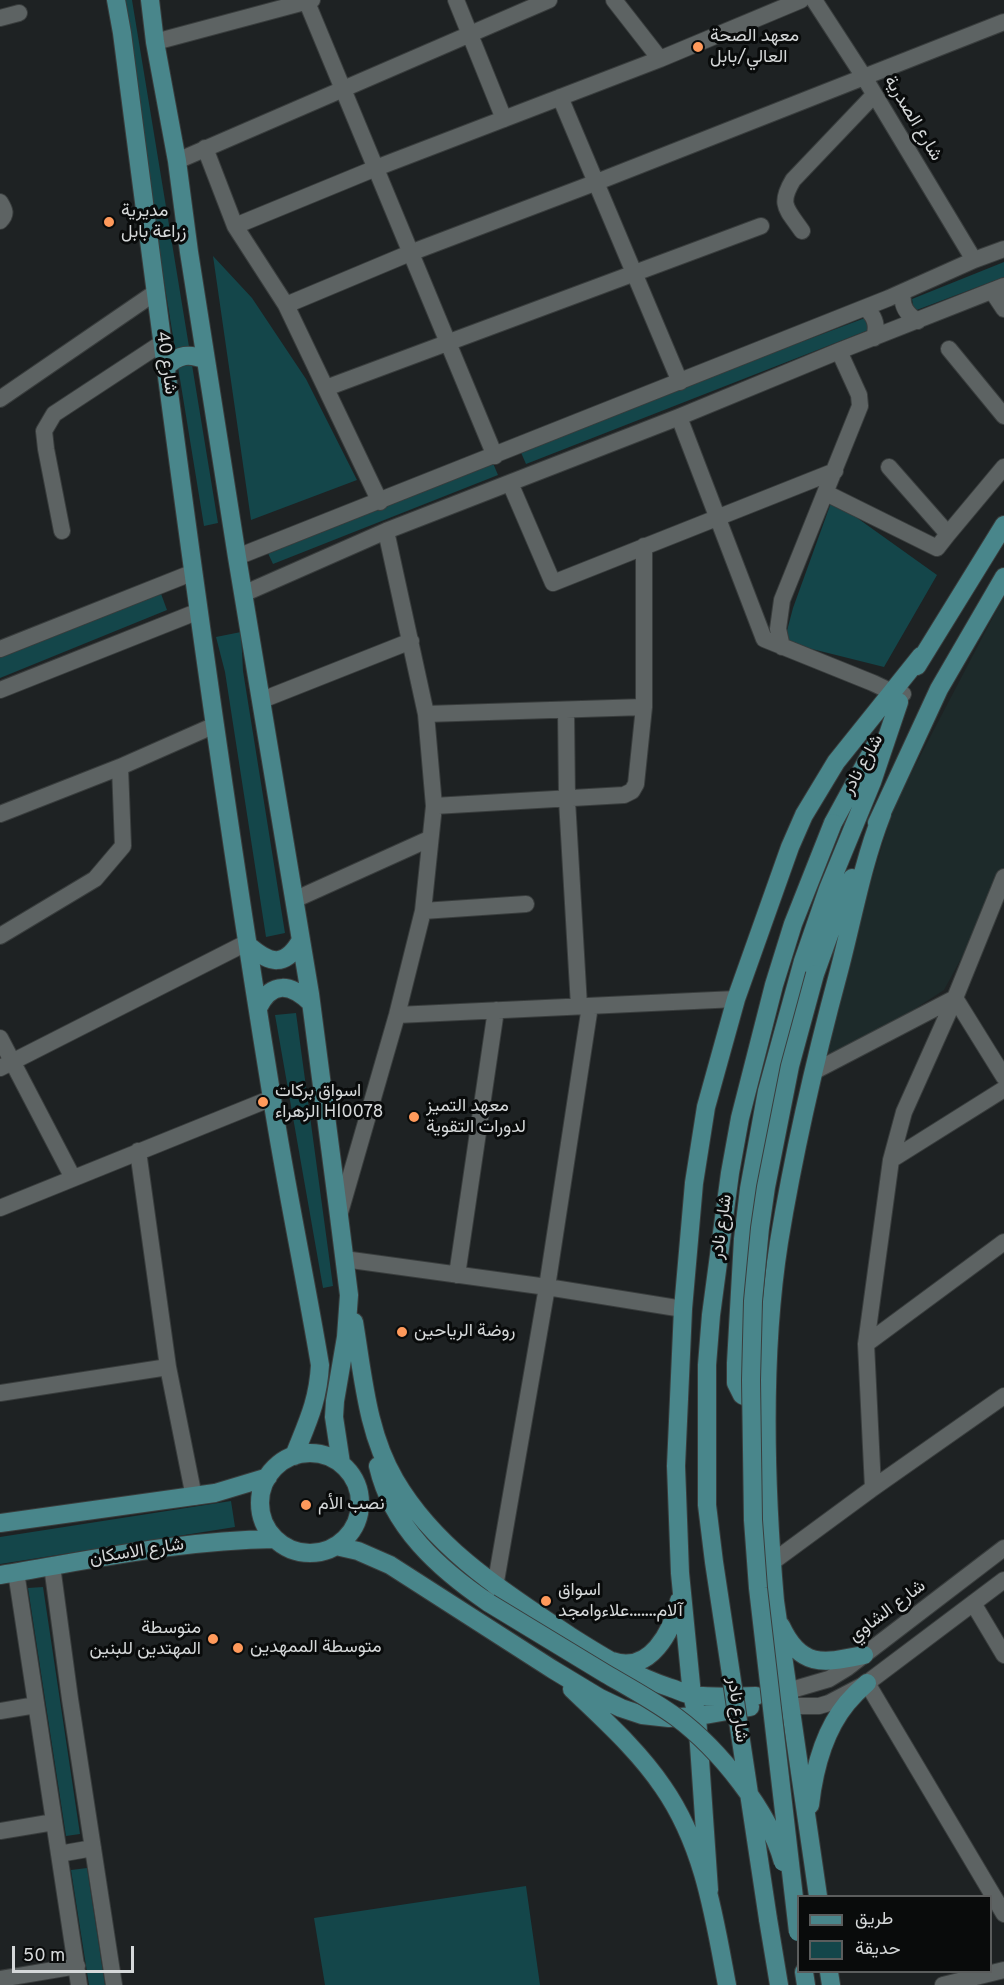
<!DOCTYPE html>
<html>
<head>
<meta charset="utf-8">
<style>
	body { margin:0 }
	#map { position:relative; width:1004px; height:1985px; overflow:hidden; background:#1e2223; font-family:Overpass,Vazirmatn,sans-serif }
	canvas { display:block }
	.legend { position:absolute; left:797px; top:1895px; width:195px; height:78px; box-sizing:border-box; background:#090b0b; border:2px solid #5b5d5d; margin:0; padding:8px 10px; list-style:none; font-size:18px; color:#d5d8d9 }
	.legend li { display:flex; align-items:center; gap:12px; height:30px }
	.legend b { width:30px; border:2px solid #5b5d5d }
	.scale { position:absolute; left:12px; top:1946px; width:122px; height:27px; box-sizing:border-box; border:3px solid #d5d8d9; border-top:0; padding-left:8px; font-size:18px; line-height:21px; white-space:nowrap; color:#d5d8d9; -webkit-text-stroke:4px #090b0b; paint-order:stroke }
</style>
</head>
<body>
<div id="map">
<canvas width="1004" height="1985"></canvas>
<ul class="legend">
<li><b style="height:8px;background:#49868b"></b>طريق</li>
<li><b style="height:16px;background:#14464a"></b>حديقة</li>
</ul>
<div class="scale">50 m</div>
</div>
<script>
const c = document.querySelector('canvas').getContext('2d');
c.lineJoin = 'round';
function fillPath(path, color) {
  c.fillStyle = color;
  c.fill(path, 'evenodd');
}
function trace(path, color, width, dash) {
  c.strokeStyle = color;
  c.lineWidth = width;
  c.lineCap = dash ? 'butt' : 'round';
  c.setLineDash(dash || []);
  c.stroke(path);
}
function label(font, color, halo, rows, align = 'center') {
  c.font = font + ' Overpass,Vazirmatn,sans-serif';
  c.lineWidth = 6;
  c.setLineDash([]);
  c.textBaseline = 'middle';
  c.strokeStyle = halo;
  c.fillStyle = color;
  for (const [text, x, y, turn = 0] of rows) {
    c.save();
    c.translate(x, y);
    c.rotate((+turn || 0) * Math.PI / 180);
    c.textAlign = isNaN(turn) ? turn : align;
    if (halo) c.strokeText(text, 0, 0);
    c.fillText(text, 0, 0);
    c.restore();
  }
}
fillPath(new Path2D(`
	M1004,596V880L944,990L810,1077L895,804Z`), '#1d2a2a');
fillPath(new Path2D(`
	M118,0H132L218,523L204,526Z
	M213,256L252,298L306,379L357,480L251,520Z
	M1004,262V277L914,311L912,299Z
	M865,318L871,329L526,464L519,448Z
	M490,456L498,475L273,564L266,549Z
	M832,500L937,575L884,667L784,642L793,608Z
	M160,591L167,610L0,678V657Z
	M241,632L243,671L285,933L266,937L225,672L216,637Z
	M296,1013L333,1286L323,1288L275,1015Z
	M231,1501L235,1527L0,1564V1537Z
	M43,1587L80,1834L66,1836L28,1588Z
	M87,1868L105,1985H89L71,1870Z
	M526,1886L540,1985H325L314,1918Z`), '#14464a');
const minor = new Path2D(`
	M306,0L495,456
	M456,0L504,119
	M614,0L660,59
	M814,0L864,77L974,260
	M0,18L19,13
	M155,42L312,0
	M560,97L680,382
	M205,148L235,226L286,305L380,502
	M177,161L549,0
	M0,202C5,210 7,214 0,221
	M235,226L376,168L660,59L801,0
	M802,231C787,209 778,205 793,180L874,95
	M992,291L1004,309
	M903,292C901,306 906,314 918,321
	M286,305L410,253L597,182L1004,22
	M865,308C875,316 878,325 874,338
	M949,349L1004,416
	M326,388L761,226
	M0,399L156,292
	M679,417L764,639L873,683L892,692L903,694
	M889,467L948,534L1004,467
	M510,483L553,583L835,471
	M826,493L937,548L948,534
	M62,531L46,449L44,431L54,414L162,343
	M237,557L889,298L974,260L1004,249
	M243,594L386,531L679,417L839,351L1004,286
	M782,647L778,629L782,600L860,406L859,395L839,351
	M0,649L194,572
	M0,690L199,611
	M262,700L411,641
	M566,710L567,800L579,1006
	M426,714L644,707
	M434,806L624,795L632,791L636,784L644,707V546
	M0,814L120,767L215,725
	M294,900L429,839
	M423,911L526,904
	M0,936L95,879L123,846L120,767
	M397,1015L736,999
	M0,1038L73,1178
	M0,1068L248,942
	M813,1072L955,998L1004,1077
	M138,1151L168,1367L194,1497
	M891,1160L1004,1089
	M0,1208L272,1098
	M339,1216L397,1015L423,911L434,806L426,714L386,531
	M344,1259L547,1287L683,1309
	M457,1275L496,1010
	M866,1344L1004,1242
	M0,1393L168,1367
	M873,1488L866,1344L891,1160L904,1112L955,998L1004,877
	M771,1563L873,1488L1004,1396
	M52,1566L70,1699L114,1985
	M16,1572L79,1985
	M495,1587L547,1287L590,1006
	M973,1603L1004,1655
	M867,1683L1004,1914
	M788,1691L829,1679L847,1668L1004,1548
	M790,1706H819L829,1703L867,1683L1004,1580
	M0,1711L36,1705
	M0,1831L54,1822
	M59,1854L93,1848
	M0,1979L77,1966
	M943,1985L1004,1970`);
const major = new Path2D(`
	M116,0L122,33C168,388 214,744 272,1098C286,1187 305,1276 320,1365C318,1402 307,1423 294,1456
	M150,0L155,42L177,161L189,252L237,557L310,994L339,1216L349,1295L346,1337L335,1401L334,1417L341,1463
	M166,367C179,354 189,353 206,360
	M917,666L1004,525
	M833,823L876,744
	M877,823L939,689L1004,577
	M248,945C270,964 285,968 301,940
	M815,974L833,924L852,878
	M258,1008C272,980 291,984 311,1003
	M354,1322C363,1375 367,1433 395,1480C436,1550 504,1592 570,1636C603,1657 634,1676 671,1688C678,1690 685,1694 692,1695C713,1698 735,1697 756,1696
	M762,1395L753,1400L742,1395L736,1383V1363L743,1239L749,1189L767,1091L803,961L828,889L872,782L899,702
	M260 1503a50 50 0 1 1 100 0a50 50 0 1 1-100 0Z
	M378,1466C392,1527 439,1569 489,1603
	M0,1523L215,1493L268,1477
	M336,1546L358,1551L390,1565L552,1669L600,1698L621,1708L642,1715L669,1718L705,1715L750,1707
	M0,1575C91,1560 182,1540 275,1539
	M781,1626C801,1669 824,1663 864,1655
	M612,1661C650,1675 672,1631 679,1601
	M572,1689C604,1720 638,1750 663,1787C704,1846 714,1916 727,1985
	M810,1805C814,1770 824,1731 847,1703C853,1696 860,1689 867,1683
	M709,1890L697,1716L692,1695L680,1573L676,1466L683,1309L694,1183L706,1107L736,999L790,847L804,815L836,762L921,656
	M818,1896L775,1601C765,1486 761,1357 779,1242C794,1151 815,1060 839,971C853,918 862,865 882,814
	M768,1919L779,1985
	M804,1972L806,1985
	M829,1972L831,1985`);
trace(minor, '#393d3d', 18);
trace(major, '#393d3d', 20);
trace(minor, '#5d6363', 16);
trace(major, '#49868b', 18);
const majorBridge = new Path2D(`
	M489,1603C528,1627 567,1650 606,1674C630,1688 654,1701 676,1717C719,1749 769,1811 783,1862
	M768,1919L714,1562L707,1505V1365L711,1315L730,1173L740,1118L774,985L793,924L833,823
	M798,1932L758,1588L753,1520L751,1380L753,1301L760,1228L766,1187L790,1066L815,974`);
trace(majorBridge, '#393d3d', 20, []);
trace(majorBridge, '#49868b', 18);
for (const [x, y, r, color] of [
	[698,47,6,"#ff9a5b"],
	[109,222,6,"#ff9a5b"],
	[263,1102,6,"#ff9a5b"],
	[414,1117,6,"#ff9a5b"],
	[402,1332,6,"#ff9a5b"],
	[306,1505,6,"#ff9a5b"],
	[546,1601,6,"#ff9a5b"],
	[213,1639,6,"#ff9a5b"],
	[238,1648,6,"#ff9a5b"]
]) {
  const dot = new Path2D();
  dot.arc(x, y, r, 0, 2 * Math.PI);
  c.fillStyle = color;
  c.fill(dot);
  trace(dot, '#090b0b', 2);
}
label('18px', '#d5d8d9', '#090b0b', [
	["معهد الصحة",710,37],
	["العالي/بابل",710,58],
	["مديرية",121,212],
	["زراعة بابل",121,233],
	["اسواق بركات",275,1092],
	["الزهراء Hl0078",275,1113],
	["معهد التميز",426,1107],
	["لدورات التقوية",426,1128],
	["روضة الرياحين",414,1332],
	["نصب الأم",318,1505],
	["اسواق",558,1591],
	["آلام.......علاءوامجد",558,1612],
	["متوسطة",201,1629,"right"],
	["المهتدين للبنين",201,1650,"right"],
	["متوسطة الممهدين",250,1648]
], 'left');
label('18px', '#d5d8d9', '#090b0b', [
	["شارع الصدرية",912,119,59],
	["شارع 40",165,363,82],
	["شارع نادر",864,765,-61],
	["شارع نادر",723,1227,-82],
	["شارع الاسكان",137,1553,-9],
	["شارع الشاوي",888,1612,-37],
	["شارع نادر",736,1710,82]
]);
</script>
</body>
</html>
